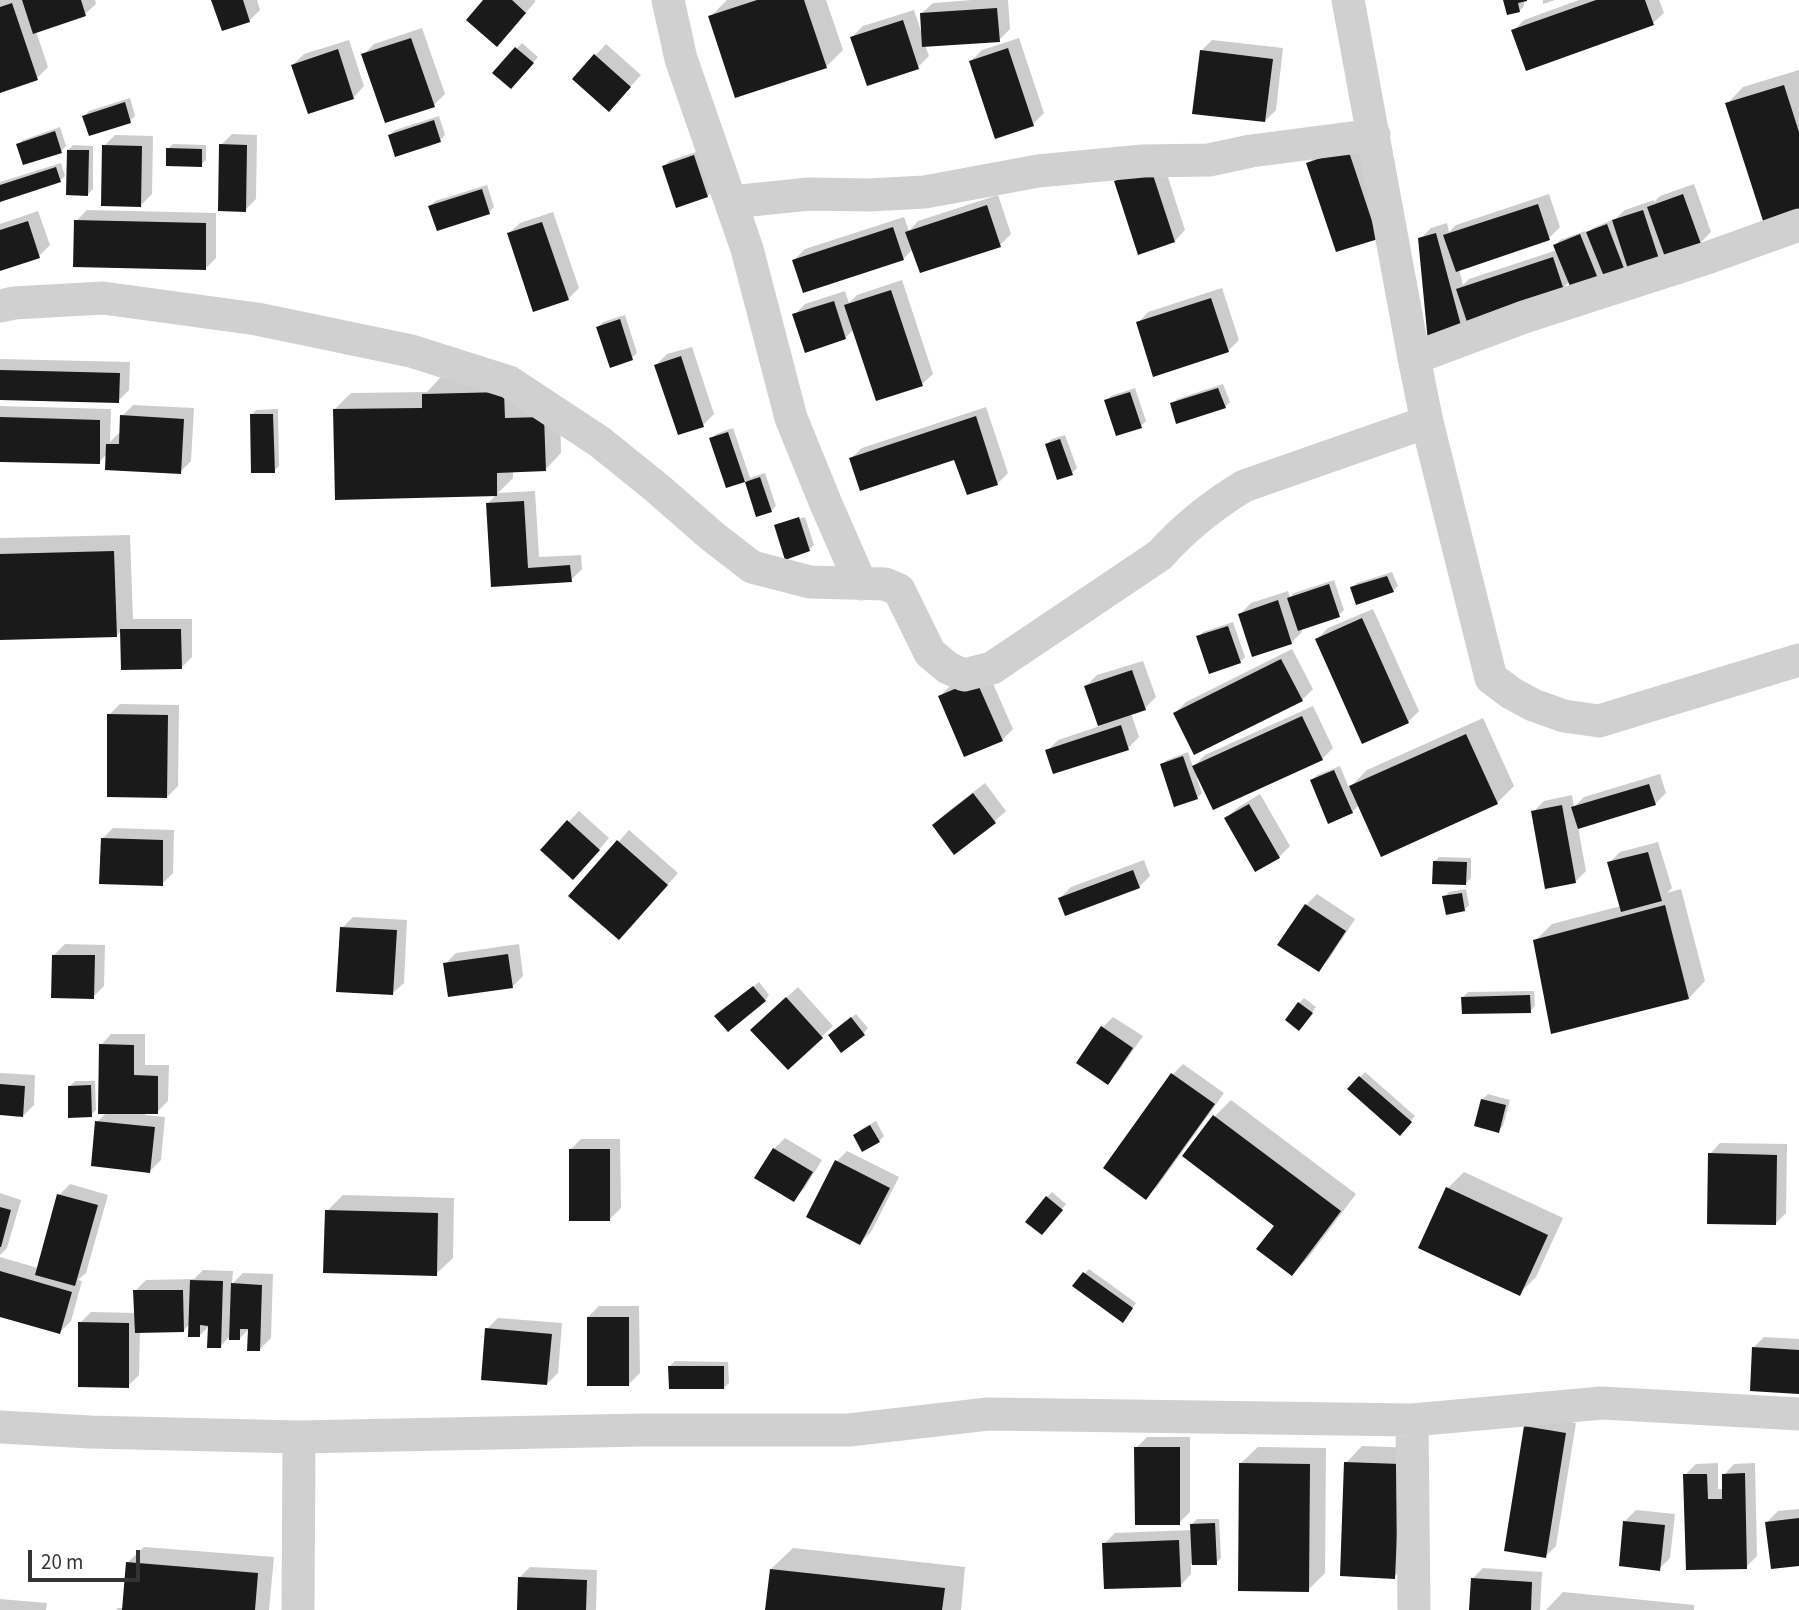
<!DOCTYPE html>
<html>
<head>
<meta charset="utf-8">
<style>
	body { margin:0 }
	#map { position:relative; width:1799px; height:1610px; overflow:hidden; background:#fff; font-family:"Source Sans 3",sans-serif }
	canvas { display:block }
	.scale { position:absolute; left:28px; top:1550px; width:112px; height:32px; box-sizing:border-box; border:4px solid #333; border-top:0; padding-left:9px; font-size:21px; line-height:24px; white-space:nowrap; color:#333; -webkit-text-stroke:5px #fff; paint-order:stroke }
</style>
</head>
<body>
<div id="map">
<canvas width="1799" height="1610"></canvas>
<div class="scale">20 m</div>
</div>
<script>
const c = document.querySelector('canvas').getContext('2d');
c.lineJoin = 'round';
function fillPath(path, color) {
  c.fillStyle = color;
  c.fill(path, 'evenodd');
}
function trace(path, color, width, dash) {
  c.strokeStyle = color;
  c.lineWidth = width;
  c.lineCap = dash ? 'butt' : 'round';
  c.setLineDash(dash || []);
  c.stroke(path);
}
fillPath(new Path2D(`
	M0,0H95L96,4L85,14L36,31L48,67L37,78L0,91Z
	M213,0H257L260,10L249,21Z
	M485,0H534L536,1L507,34Z
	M727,0H826L843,50L826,67L710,17Z
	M972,0H1008L1010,29L999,40L925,45L929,56L918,67L852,37L863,26L914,10L922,34V13L933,3Z
	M1505,0H1524V6L1519,11Z
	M1543,0H1555L1543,4Z
	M1579,0H1659L1664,13L1653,23L1513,31L1524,20Z
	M422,28L445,94L434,105L363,55L374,44Z
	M1019,38L1044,113L1033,124L971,61L982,50Z
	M349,40L364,86L354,97L309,112L293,65L304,54Z
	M1212,40L1283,48L1276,110L1265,121L1201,51Z
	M522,43L538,57L511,87L495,73Z
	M606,44L641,75L620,98L574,79Z
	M1799,70V214L1727,104L1743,87Z
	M130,98L135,116L130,121L90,134L84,116L89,111Z
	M439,116L445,135L440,140L397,154L390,135L395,130Z
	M60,127L66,146L61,151L18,145L23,140Z
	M232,134L257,135L256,199L245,210L221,145Z
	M115,135L153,136L152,194L141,205L104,146Z
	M1359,140L1388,226L1337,250L1308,164L1319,153Z
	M173,144L206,145V160L201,165L168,149Z
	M73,145L93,146V189L88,194L68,150Z
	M699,151L712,191L708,196L664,166L669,161Z
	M1162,159L1185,230L1175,241L1116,182Z
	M61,163L65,176L60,181L0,200V182Z
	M1694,184L1711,232L1700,243L1624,269L1604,272L1598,279L1570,281L1563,288L1462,332L1420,239L1431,228L1447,223L1449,232L1456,225L1549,194L1560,227L1549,238L1459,269L1463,285L1469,279L1557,250L1555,245L1560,240L1585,231L1587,234L1593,228L1612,220V222L1625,210L1654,200V202L1660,196Z
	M487,185L494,207L489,212L430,206L435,201Z
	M998,195L1011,234L1000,245L913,249L903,259L794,260L805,249L904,217L909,231L918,221Z
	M87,210L216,213V258L205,269L76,221Z
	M38,211L50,245L39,256L0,269V224Z
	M553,212L579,288L568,299L509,233L520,223Z
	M902,280L933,374L922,384L854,329L845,338L794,315L805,304L845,291L849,303L857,295Z
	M1222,288L1239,340L1228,351L1138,323L1148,312Z
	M625,315L637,353L632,358L598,327L603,322Z
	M692,347L714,414L703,425L656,365L667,354Z
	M0,359L130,362L129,390L118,401L0,399Z
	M520,376L560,401L561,453L545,470H513V478L498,493L535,491L539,557L581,555L582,569L571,580L493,585L487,504L497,494L334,410L351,393L427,392L440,378Z
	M1223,384L1230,402L1225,407L1172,404L1177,399Z
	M1135,388L1146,421L1141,426L1106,401L1111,396Z
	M133,405L194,408L191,461L180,472L107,454L99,462L0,460V406L111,409L110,442L119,433L121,434L122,416Z
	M986,407L1008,473L997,484L955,458H851L862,448Z
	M278,409L279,466L274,471L251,415L256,410Z
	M733,428L750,478L765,473L776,506L771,511L757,515L746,480L727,486L711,439L716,434Z
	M1065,435L1077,468L1072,473L1047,444L1052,439Z
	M805,517L814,545L809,550L776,525L779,522V525Z
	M130,535L133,619H192V657L181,668L122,630L117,635L0,638V538Z
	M1392,572L1398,586L1393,591L1352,588L1357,583Z
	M1334,580L1344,610L1339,615L1301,628L1302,632L1291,643L1240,614L1251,603L1288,591L1290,597L1294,593Z
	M1373,609L1419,711L1408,722L1317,639L1328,628Z
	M1233,622L1245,657L1240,662L1198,637L1203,632Z
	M1292,649L1313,689L1302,700L1175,713L1186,702Z
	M1143,661L1156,697L1145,708L1131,713L1139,737L1128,748L1047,751L1058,740L1100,726L1086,686L1097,675Z
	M987,670L1013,729L1002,740L940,696L951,685Z
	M120,704L179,705L178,786L167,797L109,715Z
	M1313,706L1333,748L1322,759L1200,778L1197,779L1202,793L1197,798L1162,765L1167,760L1188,752L1193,767L1205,755Z
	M1483,718L1514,786L1497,803L1359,805L1352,812L1312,780L1317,775L1340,766L1349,788L1367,770Z
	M1660,774L1666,793L1655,804L1578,827L1586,871L1575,882L1533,812L1544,801L1572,795L1574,807L1584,797Z
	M985,783L1006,811L995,821L954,852L934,825L945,814Z
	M1260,794L1290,846L1279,857L1226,819L1237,808Z
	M579,811L609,838L584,867L542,850Z
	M113,828L174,830L173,873L162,884L102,839Z
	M629,830L678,873L630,927L571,896Z
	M1658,842L1672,888L1667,893L1681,889L1705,981L1689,998L1535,941L1552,924L1621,906L1609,863L1620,852Z
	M1439,857L1471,858V878L1466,883L1434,862Z
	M1144,860L1150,876L1139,887L1060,898L1071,887Z
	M1466,889L1469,905L1464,910L1444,897L1449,892Z
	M1317,894L1355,919L1329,959L1318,970L1306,905Z
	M353,917L407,920L404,983L393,993L342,928Z
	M65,944L105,945L104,986L93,997L54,955Z
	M519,944L523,976L512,987L445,964L456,953Z
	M759,982L769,995L765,1000L722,1011Z
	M798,987L833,1026L788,1068L763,1020Z
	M1534,991L1535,1006L1530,1011L1463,997L1468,992Z
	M1304,998L1316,1007L1304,1023L1299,1003Z
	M856,1014L868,1028L864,1033L835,1030Z
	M1113,1017L1143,1036L1118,1072L1108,1082L1102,1028Z
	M111,1034H145V1065H169L168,1101L157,1112H145V1115L165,1117L161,1160L150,1171L97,1122L107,1112L101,1045Z
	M1183,1064L1224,1093L1157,1187L1146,1197L1173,1074Z
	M1365,1072L1415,1116L1400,1133L1350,1089Z
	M0,1073L35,1075L34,1105L23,1116L0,1114Z
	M75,1081H95L96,1110L91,1115L70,1086Z
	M1488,1094L1510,1100L1503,1126L1498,1131L1476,1125L1483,1099Z
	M1231,1100L1356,1194L1308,1258L1292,1274L1277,1226L1215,1116Z
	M876,1121L884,1136L879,1141L855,1135L860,1130Z
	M785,1138L822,1160L804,1189L793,1200L756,1177L774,1149Z
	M581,1139H620L621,1208L610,1219L570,1150Z
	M1720,1143L1787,1144L1786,1213L1775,1224L1710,1154Z
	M847,1151L899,1177L871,1232L860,1243L836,1162Z
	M1464,1172L1563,1218L1536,1277L1519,1294L1448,1188Z
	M70,1184L108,1195L86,1273L78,1280L82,1281L71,1321L60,1332L0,1315V1257L38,1268L59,1195Z
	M1052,1192L1066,1204L1047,1228V1197Z
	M0,1193L21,1200L7,1248L0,1255Z
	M343,1195L454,1198L453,1258L436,1274L327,1211Z
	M1089,1269L1136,1303L1127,1316L1084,1274Z
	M203,1270L233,1271L232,1284L243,1273L273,1274L271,1338L260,1349L249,1329L239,1339L230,1336L220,1347L210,1325L199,1336L191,1323L183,1331H140L139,1375L128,1386L80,1323L91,1312L136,1313L135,1291L146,1280L194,1279Z
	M599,1306H639L640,1373L629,1384L588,1317Z
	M498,1318L562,1323L558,1373L547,1384L487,1329Z
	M1764,1337L1799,1339V1392L1753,1348Z
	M675,1361L728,1362L729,1383L724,1388L670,1366Z
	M1537,1416L1576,1423L1556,1546L1545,1557L1526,1427Z
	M1147,1437H1190V1512L1179,1523L1136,1448Z
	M1362,1446L1416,1448L1411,1560L1394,1577L1346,1463Z
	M1258,1447L1326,1448L1325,1573L1308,1590L1241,1463Z
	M1718,1463V1489H1724V1475L1734,1464L1755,1463L1757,1556L1746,1567L1685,1475L1696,1464Z
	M1799,1509V1564L1767,1522L1778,1511Z
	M1636,1510L1675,1514L1670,1558L1659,1569L1625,1521Z
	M1197,1519H1219L1221,1558L1216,1563L1191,1564V1574L1181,1585L1104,1544L1115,1533L1192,1530V1524Z
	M144,1547L274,1557L269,1610H116L118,1608H123L127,1563Z
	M793,1548L965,1567L961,1610H767L771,1569Z
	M530,1567L597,1570L596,1610H518L519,1578Z
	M1483,1568L1542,1572L1540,1610H1471L1472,1579Z
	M1563,1592L1694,1605V1610H1546Z
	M0,1599L47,1603L46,1610H0Z`), '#0003');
fillPath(new Path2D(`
	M22,0H81L86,16L33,34Z
	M211,0H243L250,22L222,31Z
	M483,0H512L526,13L497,47L466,20Z
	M757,0H804L827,68L735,98L708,16Z
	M1503,0H1527V1L1518,3L1520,12L1507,15Z
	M1596,0H1645L1654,25L1526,71L1511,30Z
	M12,3L38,80L0,93V7Z
	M997,8L1000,42L922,47L920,13Z
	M903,20L919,69L867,86L850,37Z
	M411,38L435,107L385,123L361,54Z
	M515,47L534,63L511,89L492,73Z
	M1008,48L1034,126L995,139L969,61Z
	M338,49L354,99L308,114L291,65Z
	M1200,50L1273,59L1265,122L1192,114Z
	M594,54L631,87L609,112L572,79Z
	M1784,85L1799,132V216L1765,227L1725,103Z
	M125,102L131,123L89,136L82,116Z
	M434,120L441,142L395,157L388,135Z
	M55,131L62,153L23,165L16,144Z
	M219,144L247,145L246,212L218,211Z
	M102,145L142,146L141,207L101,206Z
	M166,148L202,149V167L166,166Z
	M1348,149L1378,239L1336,252L1306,163Z
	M67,150H89L88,196L66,195Z
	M694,155L708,197L676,208L662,166Z
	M56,167L61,182L0,202V185Z
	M1151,169L1175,242L1138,255L1114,181Z
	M482,189L490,214L437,231L428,206Z
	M1683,194L1701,244L1665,257L1647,207Z
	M1538,204L1550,240L1456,272L1443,235Z
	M987,205L1001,247L920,273L905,232Z
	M1643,210L1660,262L1629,272L1612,220Z
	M74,220L206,223V270L73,267Z
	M28,221L40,258L0,271V230Z
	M542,222L569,300L533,312L507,233Z
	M1607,224L1625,271L1605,279L1586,232Z
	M893,227L904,260L803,293L792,260Z
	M1436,233L1463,333L1428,342L1418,238Z
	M1580,234L1599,281L1572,291L1553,245Z
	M1553,257L1564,290L1467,322L1456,289Z
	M891,290L923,386L876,401L844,305Z
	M1211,298L1229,352L1153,377L1136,322Z
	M834,301L846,339L805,353L792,314Z
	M620,319L633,360L610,368L596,327Z
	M681,356L704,427L678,435L654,365Z
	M0,370L120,373L119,403L0,400Z
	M1218,388L1226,408L1176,424L1170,403Z
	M504,392L505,418L544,417L546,471L497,473V496L335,500L333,409L422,408V394Z
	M1130,392L1142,428L1116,436L1104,400Z
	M250,414H273L275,473H251Z
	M120,415L184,419L181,474L105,470L106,444H119Z
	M976,416L998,485L967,495L954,460L860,491L849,458Z
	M0,417L100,420V464L0,462Z
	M728,432L745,482L726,488L709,438Z
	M1060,439L1073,475L1057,480L1045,444Z
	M760,477L772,512L756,517L745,482Z
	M524,501L528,568L570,565L572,582L491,587L486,503Z
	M799,517L810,551L785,560L774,525Z
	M114,551L117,637L0,640V554Z
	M1387,576L1394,592L1356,605L1350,587Z
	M1329,584L1340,617L1298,631L1287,598Z
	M1278,600L1292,644L1252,657L1238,614Z
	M1362,618L1409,723L1362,744L1315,639Z
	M1228,626L1241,663L1209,674L1196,636Z
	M120,629H181L182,669L121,670Z
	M1281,659L1303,701L1194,755L1173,713Z
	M1132,670L1146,710L1098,726L1084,686Z
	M976,680L1003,741L964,757L938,696Z
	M107,714L168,715L167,798L107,797Z
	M1302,716L1323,760L1213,810L1192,766Z
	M1121,725L1129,750L1053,774L1045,750Z
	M1466,734L1498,804L1381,857L1349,786Z
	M1183,756L1198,799L1174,807L1160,764Z
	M1334,770L1353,813L1328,824L1310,780Z
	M1649,784L1656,805L1578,829L1571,807Z
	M973,793L996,823L954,855L932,825Z
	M1249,804L1280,858L1255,872L1224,818Z
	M1562,805L1576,883L1545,889L1531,811Z
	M567,820L600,850L573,880L540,850Z
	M101,838L163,840V886L99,884Z
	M617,840L668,885L619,940L568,896Z
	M1648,852L1662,901L1621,912L1607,862Z
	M1433,861L1467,862L1466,885L1432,884Z
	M1133,870L1140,888L1065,916L1058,898Z
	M1462,893L1465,911L1446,915L1442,896Z
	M1305,904L1346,931L1319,972L1277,945Z
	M1665,905L1689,999L1551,1034L1533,940Z
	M340,927L397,930L393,995L336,992Z
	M508,954L513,988L448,997L443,963Z
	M52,955H95L94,999L51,998Z
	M753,986L766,1001L728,1032L714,1016Z
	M1530,995L1531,1013L1462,1014L1461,997Z
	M786,997L823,1038L788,1070L750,1030Z
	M1298,1002L1313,1013L1299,1031L1285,1020Z
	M851,1017L865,1035L841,1053L828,1035Z
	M1101,1026L1133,1048L1108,1085L1076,1063Z
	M99,1044L134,1045V1075L158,1076V1114H98Z
	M1171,1073L1215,1104L1146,1200L1103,1168Z
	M1359,1076L1412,1122L1400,1136L1347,1089Z
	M0,1084L25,1086L23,1117L0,1115Z
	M91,1085L92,1117L68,1118V1086Z
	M1481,1099L1506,1105L1499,1133L1474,1126Z
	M1213,1115L1341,1211L1292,1276L1256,1249L1274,1226L1182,1156Z
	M95,1121L155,1127L150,1173L91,1166Z
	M870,1125L880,1142L862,1152L853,1135Z
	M773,1148L813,1172L794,1202L754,1178Z
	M569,1149H610V1221H569Z
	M1708,1153L1777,1155L1776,1225L1707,1224Z
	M835,1160L890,1188L860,1245L806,1217Z
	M1446,1187L1548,1235L1520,1296L1418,1248Z
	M57,1194L98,1205L75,1286L35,1275Z
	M1046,1196L1063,1210L1042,1235L1025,1222Z
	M0,1207L11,1210L1,1247H0Z
	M325,1210L438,1213L437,1276L323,1273Z
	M0,1271L72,1292L60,1334L0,1317Z
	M1083,1272L1133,1308L1123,1323L1072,1286Z
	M190,1280L223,1281L221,1348H207L208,1326L200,1325V1337H188Z
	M231,1283L262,1285L260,1351H247L248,1329H240V1340H229Z
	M133,1290H183L184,1332L135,1333Z
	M587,1317H629V1386H587Z
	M78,1322L129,1323V1388L78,1387Z
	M485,1328L552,1334L547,1385L481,1380Z
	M1752,1347L1799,1350V1394L1750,1391Z
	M668,1366H724V1389H669Z
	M1524,1426L1566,1433L1546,1558L1504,1551Z
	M1134,1447H1180V1525H1135Z
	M1344,1462L1400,1464L1395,1579L1340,1576Z
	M1239,1463L1310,1464L1309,1592L1238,1591Z
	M1745,1473L1747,1569L1686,1570L1683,1474H1707L1708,1499H1722V1474Z
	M1799,1518V1566L1771,1569L1765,1522Z
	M1623,1521L1665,1525L1660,1571L1619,1566Z
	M1215,1523L1217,1565H1192L1190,1524Z
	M1179,1540L1181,1587L1104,1589L1102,1543Z
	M126,1562L258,1573L255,1610H122Z
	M770,1569L945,1588L942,1610H765Z
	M518,1577L587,1580L586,1610H517Z
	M1471,1578L1532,1582L1531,1610H1469Z`), '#1a1a1a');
trace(new Path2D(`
	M668,0L681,59L747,249L791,418L826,504L861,584
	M1348,0L1414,358L1427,422L1491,678L1511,693L1533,705L1564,716L1599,721L1799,660
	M731,202L809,194L868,195L925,192L1038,171L1143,161L1209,160L1251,151L1374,135
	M0,306L14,303L103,298L257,319L411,351L509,382L600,442L657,488L712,536L752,567L810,582L885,584L899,590L930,653L948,668L964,675L992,668L1160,555C1184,528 1213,505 1244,486L1427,422
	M1414,358L1524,317L1707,258L1799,225
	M1412,1420L1414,1610
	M0,1427L90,1432L299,1437L642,1430H849L988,1414L1412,1420L1602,1403L1799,1414
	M298,1610L299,1437`), '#d0d0d0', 33);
</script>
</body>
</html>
